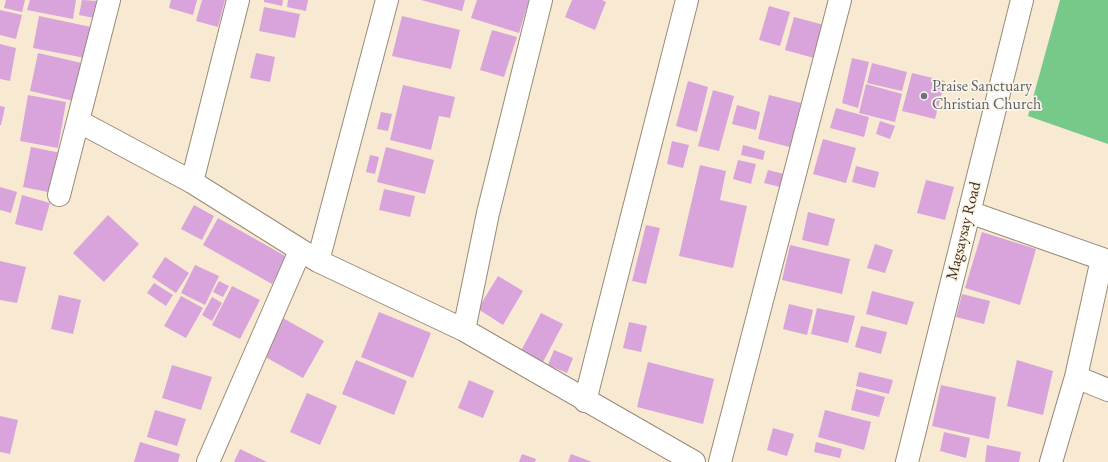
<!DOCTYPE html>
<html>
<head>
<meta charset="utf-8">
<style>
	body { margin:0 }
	canvas { display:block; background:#f7e9d2 }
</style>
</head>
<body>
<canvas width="1108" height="462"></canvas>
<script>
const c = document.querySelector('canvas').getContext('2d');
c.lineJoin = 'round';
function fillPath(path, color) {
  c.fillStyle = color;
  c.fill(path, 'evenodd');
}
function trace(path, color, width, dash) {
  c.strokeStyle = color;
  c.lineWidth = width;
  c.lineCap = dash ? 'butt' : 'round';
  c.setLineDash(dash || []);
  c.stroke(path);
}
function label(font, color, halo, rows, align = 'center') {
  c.font = font + ' "EB Garamond",serif';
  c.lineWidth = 3.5;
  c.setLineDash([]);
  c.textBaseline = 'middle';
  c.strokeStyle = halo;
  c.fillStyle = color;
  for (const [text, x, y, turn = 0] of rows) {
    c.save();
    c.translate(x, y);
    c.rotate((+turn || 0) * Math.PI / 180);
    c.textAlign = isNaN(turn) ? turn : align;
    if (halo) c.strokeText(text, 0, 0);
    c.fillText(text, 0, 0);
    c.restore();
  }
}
fillPath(new Path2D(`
	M1060,0H1108V144L1028,116Z`), '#77c98a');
fillPath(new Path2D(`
	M6,0H25L22,12L4,8Z
	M30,0H76L73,19L27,10Z
	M82,0L98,1L94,18L79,15Z
	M171,0H197L193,15L169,8Z
	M202,0H225L218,27L196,21Z
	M264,0H283L282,6L264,2Z
	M288,0H308L306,11L287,7Z
	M421,0H465L462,11Z
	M477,0H529L519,33L471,18Z
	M572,0H602L606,2L595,30L565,17Z
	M769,6L790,12L780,46L759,40Z
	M264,7L300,14L295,38L259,31Z
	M0,10L22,15L16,39L0,35Z
	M39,16L91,27L85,58L33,48Z
	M402,16L460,30L451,69L392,56Z
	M794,17L824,25L814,58L785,50Z
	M492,30L517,37L504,77L480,70Z
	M0,44L16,48L10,81L0,79Z
	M38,53L86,64L78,102L30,91Z
	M256,53L275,57L270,82L250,78Z
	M852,58L869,62L858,108L842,103Z
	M872,63L907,72L902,91L867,83Z
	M912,73L945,81L935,119L902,111Z
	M688,81L708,87L697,132L676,126Z
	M866,84L902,94L895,122L859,113Z
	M403,85L455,97L450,118L439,116L431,150L390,140Z
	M713,90L734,96L719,151L698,146Z
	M28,95L66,102L58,148L20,141Z
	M769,95L801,103L790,147L758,139Z
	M737,105L760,112L756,130L732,124Z
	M0,106L5,107L1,125H0Z
	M836,108L869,117L864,137L830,128Z
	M381,112L392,114L388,131L377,129Z
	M880,121L895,126L890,139L876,134Z
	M823,139L856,148L846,183L813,174Z
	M672,141L689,145L683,168L667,164Z
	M743,145L765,151L763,160L741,155Z
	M31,147L61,153L53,193L23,187Z
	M386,147L434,160L425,194L377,182Z
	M370,155L379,157L375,174L366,172Z
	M738,160L756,164L751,184L733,179Z
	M700,165L726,171L720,200L747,206L733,268L679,256Z
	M856,166L879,172L875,188L852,182Z
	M768,170L784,174L780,187L764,183Z
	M926,180L954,187L945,220L917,213Z
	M0,187L17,192L11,213L0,210Z
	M384,189L415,196L410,217L379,210Z
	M22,195L50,203L42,231L15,224Z
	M194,205L214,216L202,240L181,229Z
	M808,212L835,219L828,246L802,240Z
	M108,215L139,244L104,282L73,253Z
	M218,218L287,257L272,284L203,245Z
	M646,225L660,228L646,284L632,281Z
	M982,232L1036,249L1020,305L965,288Z
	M875,244L893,250L885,273L867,268Z
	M790,245L850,259L842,294L782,280Z
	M165,257L189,273L176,293L152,277Z
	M0,261L26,267L17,303L0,300Z
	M195,265L219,276L205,305L181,293Z
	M498,276L523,291L503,325L478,309Z
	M219,281L229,286L223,297L213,292Z
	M154,283L173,295L166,306L147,293Z
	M232,286L260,300L240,339L212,325Z
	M872,291L914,302L907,325L866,314Z
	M962,294L990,301L984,324L956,317Z
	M59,295L81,300L73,334L51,329Z
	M181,296L203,308L186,338L164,326Z
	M212,297L222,303L212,321L202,315Z
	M789,304L813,310L807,335L783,329Z
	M817,308L855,316L848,343L811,334Z
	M379,312L431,333L413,378L361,357Z
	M541,313L563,324L543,362L521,351Z
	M281,317L324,341L303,378L260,354Z
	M629,322L647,326L641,352L623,348Z
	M861,326L887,332L881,354L855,347Z
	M554,350L573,358L567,373L548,365Z
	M356,360L407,381L394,415L342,394Z
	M1017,360L1053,371L1043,415L1007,406Z
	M648,362L714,379L703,424L637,407Z
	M172,365L212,377L201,410L162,398Z
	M859,372L893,380L889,394L856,386Z
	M469,380L494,391L483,418L458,408Z
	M941,385L996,397L989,439L932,426Z
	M856,389L885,397L879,417L851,410Z
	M307,393L337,406L320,445L290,432Z
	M155,410L186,419L177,446L147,437Z
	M825,410L871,422L864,450L818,437Z
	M0,416L18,420L10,454L0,452Z
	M773,428L794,434L787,456L767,450Z
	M944,432L970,438L966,458L940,451Z
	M140,442L180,454L178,462H134Z
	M816,442L842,449L840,458L814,452Z
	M987,445L1021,452L1019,462H985Z
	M240,449L267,462H234Z
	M522,454L536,459L535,462H519Z
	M571,454L592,462H568Z`), '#d9a4dc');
const minor = new Path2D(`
	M78,121L192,182L318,261L464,330L694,462
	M192,182L238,0
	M59,195L109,0
	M969,212L1108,261
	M318,261L387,0
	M464,330L488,213L541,0
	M1076,377L1108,390
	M585,401L687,0
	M208,462L300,251
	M720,462L840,0
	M907,462L1022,0
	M1051,462L1076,377L1102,259`);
trace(minor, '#998a78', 24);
trace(minor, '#fff', 22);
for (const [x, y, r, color] of [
	[924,96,4,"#6b7280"]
]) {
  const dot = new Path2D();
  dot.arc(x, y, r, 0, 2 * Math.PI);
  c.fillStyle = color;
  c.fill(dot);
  trace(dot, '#fcf5e5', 1.5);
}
label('16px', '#5b616d', '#fcf5e5', [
	["Praise Sanctuary",932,87],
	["Christian Church",932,105]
], 'left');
label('16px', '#3b2a1e', '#fcf5e5', [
	["Magsaysay Road",964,231,-76]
]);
</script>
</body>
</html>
